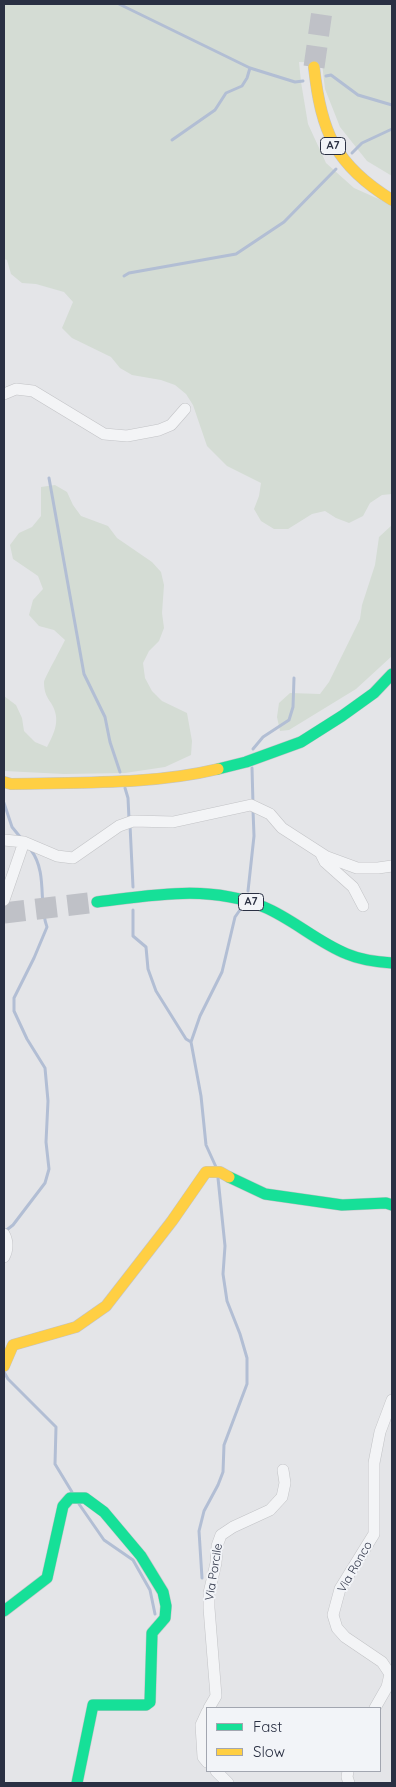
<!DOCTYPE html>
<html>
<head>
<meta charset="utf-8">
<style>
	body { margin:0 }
	#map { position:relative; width:396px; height:1787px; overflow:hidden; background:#e4e5e8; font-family:Quicksand,sans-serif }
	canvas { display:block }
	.frame { position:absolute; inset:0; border:5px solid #2a3043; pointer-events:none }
	.legend { position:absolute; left:206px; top:1707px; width:175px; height:65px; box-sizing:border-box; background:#f2f4f8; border:1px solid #a2a6b0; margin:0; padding:6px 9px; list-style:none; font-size:15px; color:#2a3043 }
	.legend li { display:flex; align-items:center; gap:10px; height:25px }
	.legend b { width:25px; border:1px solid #a2a6b0 }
</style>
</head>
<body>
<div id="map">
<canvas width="396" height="1787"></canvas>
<div class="frame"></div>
<ul class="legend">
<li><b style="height:6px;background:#16e098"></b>Fast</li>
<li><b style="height:6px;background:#ffcf43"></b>Slow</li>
</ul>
</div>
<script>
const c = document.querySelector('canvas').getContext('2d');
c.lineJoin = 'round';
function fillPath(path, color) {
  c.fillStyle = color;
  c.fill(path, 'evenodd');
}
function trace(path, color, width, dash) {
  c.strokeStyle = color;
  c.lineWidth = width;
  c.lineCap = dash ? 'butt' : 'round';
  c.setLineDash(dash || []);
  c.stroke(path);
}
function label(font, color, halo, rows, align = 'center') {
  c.font = font + ' Quicksand,sans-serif';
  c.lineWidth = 4;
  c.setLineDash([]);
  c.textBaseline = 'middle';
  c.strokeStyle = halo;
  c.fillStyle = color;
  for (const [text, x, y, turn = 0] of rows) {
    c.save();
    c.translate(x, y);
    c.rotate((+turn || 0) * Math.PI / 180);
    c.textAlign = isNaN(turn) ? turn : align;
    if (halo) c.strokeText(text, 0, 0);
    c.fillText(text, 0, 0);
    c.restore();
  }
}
fillPath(new Path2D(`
	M4,4H392V176L367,161L340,127L325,89L322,63L299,62L301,82L308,124L326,163L354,188L392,205V494L382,495L370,503L363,516L349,523L336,518L325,511L312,514L288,529H274L261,521L254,509L259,496L261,483L227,466L207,446L193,405L186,394L175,385L161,380L132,375L120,368L111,357L72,338L62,328L73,302L64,292L36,284L22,283L11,274L7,260L4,259Z
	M55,485L67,492L73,505L81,516L108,526L117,538L152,562L161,572L164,585L162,613L164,628L159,641L149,651L143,663L145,678L152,691L162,701L187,713L192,741L191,755L165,767L125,773L64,774L4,771V696L16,705L22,718L24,731L35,742L47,747C55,732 61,719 51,703C46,696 44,691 44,682C45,677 62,647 65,640L54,630L39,626L29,615L33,600L43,589L38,576L13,559L10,545L19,533L32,527L41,516V487Z
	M392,525V656L356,689L289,730L280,731L277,717L279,703L290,693L320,694L329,682L360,619L362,605L375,565L379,537Z`), '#d4dcd4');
trace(new Path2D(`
	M119,4L250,68L295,82L303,81
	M326,76L331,75L358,95L392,105
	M172,140L215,110L226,93L242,86L247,78L250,68
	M352,153L362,143L392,129
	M124,276L129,273L236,254L284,222L336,169
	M49,478L84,674L105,717L110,742L120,772
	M253,749L263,737L289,720L293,707L294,678
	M252,768L253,804
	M125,788L128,798L129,819
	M4,803L12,827L21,838
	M130,825L133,887
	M248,891L254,836L253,810
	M133,910V936L146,947L148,969L156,991L186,1039L191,1042
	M216,1167L206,1145L201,1096L191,1042L200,1016L222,972L235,917L242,907
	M4,1232L13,1225L45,1183L49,1169L46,1142L48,1101L45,1068L27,1039L14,1011V998L34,958L47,927C38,904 48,873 31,850
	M4,1372L8,1379L56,1427L55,1464L72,1492
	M79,1504L104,1540L133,1560L150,1590L155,1614
	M202,1578L199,1531L204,1511L218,1485L223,1472L224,1445L247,1384V1358L240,1334L227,1301L223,1274L225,1246L218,1178`), '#b2bed4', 3);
trace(new Path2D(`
	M314,67L323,4
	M4,913L97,902`), '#bfc1c7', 21, [21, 11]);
const street = new Path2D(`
	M4,394L16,389L33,391L104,434L127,436L159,430L171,425L185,409
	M4,840L24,842L57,856L73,858L119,826L133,821L173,822L251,805L270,814L282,828L327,857L357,868H378L392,866
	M321,854L325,862L353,887L363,906
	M4,900L24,842
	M4,1234C8,1241 8,1250 4,1257
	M209,1708L216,1696L209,1608V1593L216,1563L217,1546L221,1535L233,1527L270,1510L282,1497L285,1483L283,1470
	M375,1708L387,1687L390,1674L382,1662L345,1637L337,1628L333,1615L340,1589L374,1534V1463L380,1432L392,1400
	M207,1712L201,1725L203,1757L207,1762
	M216,1771L228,1783
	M348,1771L347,1777L349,1783`);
const fast = new Path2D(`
	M218,769L246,762L301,742L342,716L374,693L392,674
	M97,902C153,895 210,884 264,907C293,919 317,942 347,954C361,960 377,962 392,963
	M229,1177L265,1194L342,1205L386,1203L392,1205
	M4,1611L47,1578L63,1506L70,1498H85L104,1512L141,1556L163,1592L166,1606L165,1618L152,1633L150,1702L146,1705H93L77,1783`);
const slow = new Path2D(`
	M314,67C321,132 335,165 392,200
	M4,782L11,784C80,782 151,785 218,769
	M4,1366L13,1345L76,1327L106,1306L172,1221L206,1172H220L229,1177`);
trace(street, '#c2c3c6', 12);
trace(fast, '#c2c3c6', 12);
trace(slow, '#c2c3c6', 12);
trace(street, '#f3f4f6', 11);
trace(fast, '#16e098', 11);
trace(slow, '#ffcf43', 11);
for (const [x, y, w] of [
	[333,146,25],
	[251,902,25]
]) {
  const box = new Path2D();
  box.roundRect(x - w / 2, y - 8.5, w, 17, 4);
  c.fillStyle = '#f2f4f8';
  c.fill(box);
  trace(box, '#2a3043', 1);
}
label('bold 11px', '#2a3043', null, [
	["A7",333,146],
	["A7",251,902]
]);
label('12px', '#2a3043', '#f2f4f8', [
	["Via Ronco",355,1567,-60],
	["Via Porcile",214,1572,-81]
]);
</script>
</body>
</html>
